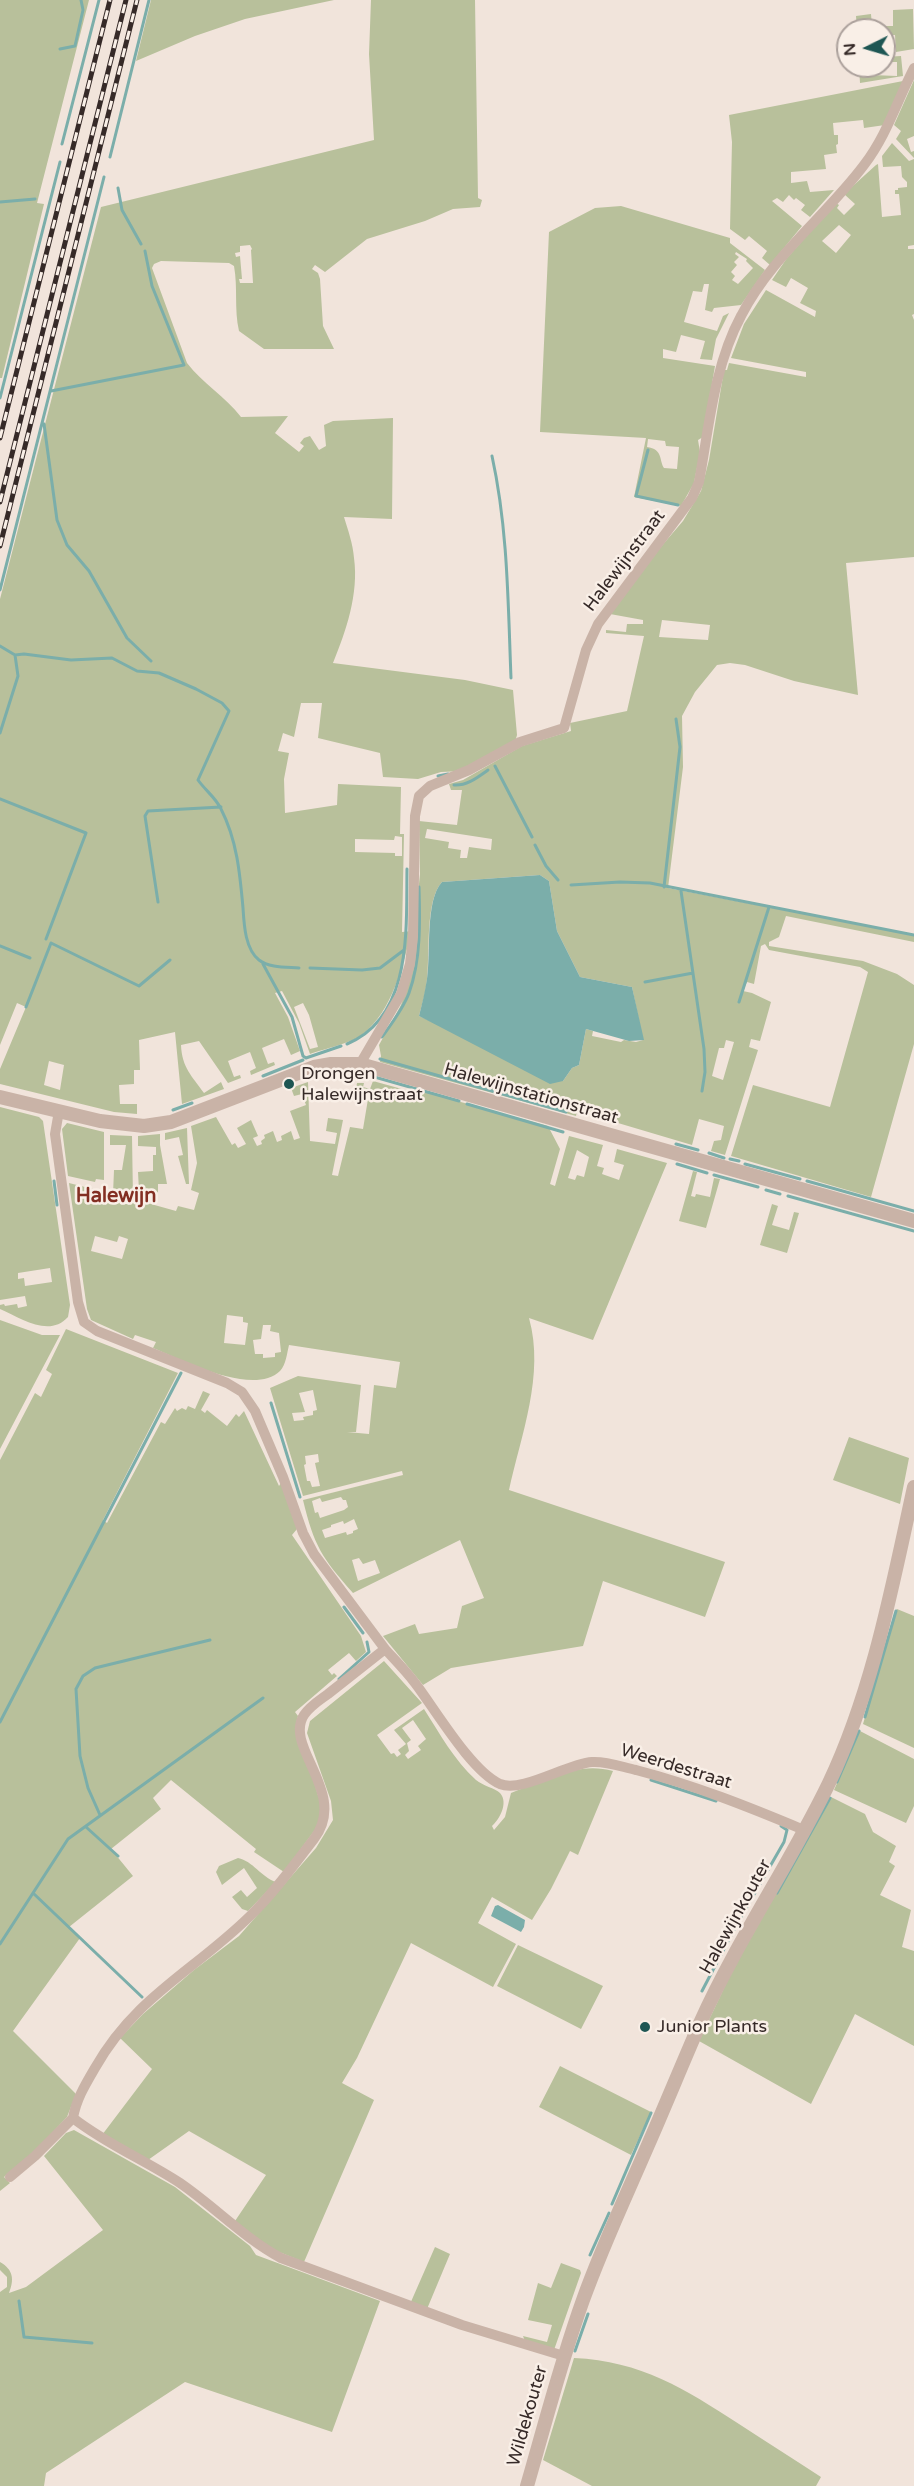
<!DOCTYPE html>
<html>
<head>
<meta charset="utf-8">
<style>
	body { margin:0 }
	#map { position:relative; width:914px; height:2486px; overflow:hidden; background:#f1e4db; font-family:"Varela Round",sans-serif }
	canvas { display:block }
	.north { position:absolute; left:836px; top:18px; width:60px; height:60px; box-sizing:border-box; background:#f9efe7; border:2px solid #aba09b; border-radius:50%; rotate:265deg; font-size:16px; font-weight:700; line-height:24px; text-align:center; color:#362a28 }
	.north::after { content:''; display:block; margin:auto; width:21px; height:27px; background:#1e5653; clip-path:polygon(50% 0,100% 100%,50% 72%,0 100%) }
</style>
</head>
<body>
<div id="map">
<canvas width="914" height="2486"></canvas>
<div class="north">N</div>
</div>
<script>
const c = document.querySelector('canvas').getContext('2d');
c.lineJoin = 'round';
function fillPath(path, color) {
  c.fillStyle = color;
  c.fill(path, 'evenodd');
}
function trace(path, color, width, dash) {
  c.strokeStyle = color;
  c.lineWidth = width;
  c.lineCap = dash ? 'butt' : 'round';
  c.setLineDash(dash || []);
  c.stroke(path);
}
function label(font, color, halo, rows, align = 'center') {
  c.font = font + ' "Varela Round",sans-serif';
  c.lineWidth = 5;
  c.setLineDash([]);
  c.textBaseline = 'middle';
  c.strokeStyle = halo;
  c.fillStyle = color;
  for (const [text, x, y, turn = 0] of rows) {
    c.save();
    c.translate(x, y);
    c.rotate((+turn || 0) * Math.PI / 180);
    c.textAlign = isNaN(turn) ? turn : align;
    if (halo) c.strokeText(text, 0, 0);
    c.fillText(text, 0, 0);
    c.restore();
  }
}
fillPath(new Path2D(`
	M0,0H89L37,203L44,204L2,378H0Z
	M151,0H334L245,19L195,36L136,61Z
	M371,0H475L478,198L482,200L480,207L453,209L425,221L367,239L325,272L315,265L312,269L318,273L320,279L323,326L334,349H264L239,331C234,309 238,288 234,266L229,263L161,261L154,264L152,268L187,363C203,384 225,396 241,417L288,416L275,433L299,452L304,446L300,443L304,438L310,436L319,450L326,446L324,425L333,421L393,418L392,519L344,517C348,530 353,544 354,558C359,594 346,631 333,663L465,680L513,690L517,735L515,742L463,771L441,772L418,779L383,777L380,753L318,738L322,703H301L294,737L283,733L278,751L289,753L284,779L285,813L337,805L338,784L401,787L400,834H404L402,932L412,931C402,966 393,1010 363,1034C352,1043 324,1049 310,1054L299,1023L282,991L275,993L288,1017L300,1051L291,1055L284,1039L262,1048L268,1064L274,1062L275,1065L251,1075L250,1071L256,1068L250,1052L228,1061L234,1077L240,1075L241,1078L228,1083L199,1041L181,1045C182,1068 192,1076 204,1093L221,1082L224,1089L182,1104L175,1032L139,1040L140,1070H134V1084L119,1085L120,1104H137V1114L114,1112L0,1084V1069L26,1007L17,1003L0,1045V599L101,207L374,140L369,54ZM250,245L252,249L251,250L253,283H240L239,279H242L240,256L236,257L235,253L240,252V246ZM395,836L402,837V856H395V853L355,852V839L394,840ZM303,1003L309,1015L318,1047L310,1049L294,1007ZM49,1061L64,1065L60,1090L44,1085Z
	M913,9L914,49L896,52L895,35L884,36V30H857L856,16L871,14L872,26H893V10Z
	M901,56L903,76L860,83L859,66L861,69H865V66H874L871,68L872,75L897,76V62H884V57Z
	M914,80V136L907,139L911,152L914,151V158L896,139L901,131L894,125Z
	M903,81L885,125L864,128L863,120L833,123L834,135H838V144L836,145L837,153L824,155L826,169L791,172V183L807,181L810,192L834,190L810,217L801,210L805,205L796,198L794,200L789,195L783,202L777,198L772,201L802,226L770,265L762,258L767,251L749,236L745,240L730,229L732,142L729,115Z
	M892,143L909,161L914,159V245L908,246V249H914V314L912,315L914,320V557L846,563L858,695L794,681L745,665L730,663L717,665L695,692L682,716L683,767L668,888L914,935V942L786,916L779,937L769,942V946L863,961L897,974L914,985V1044L871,1197L731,1156L753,1085L830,1107L868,972L860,967L769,950L765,944L761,946L754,984L747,982L743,991L752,993L771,1002L760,1041L751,1039L749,1047L758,1050L725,1155L711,1151L714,1141L721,1140L724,1126L699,1119L692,1145L581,1112L579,1101L576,1116L380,1062L381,1056L379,1045L401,1005L409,981L420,874L419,821L457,825L462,790H451L449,784L463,780L522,746L571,731L570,723L627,711L644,636L606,633V630L626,632L627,624H643V620L610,614L653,556L683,521L701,491L709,460L724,370H727L729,363L806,377V372L731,358L744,324L766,290L815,317L816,311L800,303L808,288L791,278L786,287L772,280L787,258L836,203L839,205L837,208L844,215L855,204L844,194L876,165L878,164L882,217L901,215L899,194H895V190H898V188L907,187V182L902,177L901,166L883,167L882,156ZM839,225L851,235L836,253L822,241ZM662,620L710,625L708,640L659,637ZM427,829L492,839L491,850L469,847L467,858H460L461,850L448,848L449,842L425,838ZM540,875L549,881L557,931L580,977L632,987L643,1040L636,1042L624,1040L621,1042L592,1036L593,1031L586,1029L579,1065L572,1068L563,1081L419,1016C422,1004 426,992 427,979C430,953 425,900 442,882ZM726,1040L734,1042L723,1080L712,1076L719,1048H724Z
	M621,206L730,238V243L765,270L741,305L714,308L712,312L705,310L709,284H704L702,292L693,291L684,322L717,331L723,316L729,313L716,339L712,360L700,359L705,341L681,335L676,352L663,349V358L715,366L703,437L698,440L700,452L694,483L681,506L634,497L646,438L540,432L549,232L595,208ZM736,252L747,259L746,261L753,268L738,284L732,280L735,276L731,272L737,265L734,262L739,257L735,254ZM648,439L665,441L666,446L679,447L677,469L664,468C659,460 663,449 647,447Z
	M373,1081L409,1091L410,1088L548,1126L560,1149L550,1184L555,1186L569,1136L603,1145L597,1166L604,1168L602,1174L619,1180L624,1165L614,1162L617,1149L667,1163L593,1340L529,1318C545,1375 521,1435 509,1490L725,1562L705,1617L603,1581L583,1646L451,1668L423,1685L383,1636L415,1624L419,1634L457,1628L462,1606L484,1598L460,1540L353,1593C322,1558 314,1546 303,1500L403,1475L402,1471L303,1496L270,1388L298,1376L361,1385L356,1432H347L369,1434L374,1385L396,1388L400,1362L289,1345C287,1353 286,1365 280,1371C253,1397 182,1360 153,1348L156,1342L135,1335L133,1339L91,1320L87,1309L69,1183L113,1194L114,1170H122L126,1145H110V1135L132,1136L133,1199L176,1211L178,1206L194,1210L199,1193L191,1190L197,1163L191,1126L216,1117L232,1145L235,1143L238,1148L246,1144L237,1128L251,1120L258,1136L253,1138L257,1146L262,1144L261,1141L265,1138L264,1135L273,1131L277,1142L282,1140L281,1136L291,1131L294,1140L300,1138L290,1111L306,1105L302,1094L294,1096L291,1088L308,1082L310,1141L335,1144L337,1133L326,1131L328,1118L343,1120L332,1175L338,1176L350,1127L363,1129L368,1099L361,1097L360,1101L354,1100L357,1083H364L363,1087L370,1089ZM577,1150L589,1157L584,1177L577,1175L575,1180L568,1178ZM95,1236L117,1242L119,1236L128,1239L122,1259L91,1251ZM227,1315L243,1317V1322L248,1323L245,1345L224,1343ZM263,1325H271L270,1331L279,1333L281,1352L275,1353V1357L263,1358V1354H255L253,1340L261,1339ZM313,1390L317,1410L313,1411V1415L303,1417L304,1420L294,1421L292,1413L305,1412L299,1393ZM318,1454L319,1462L315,1463L320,1486L312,1487L310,1481H307L304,1465L306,1464L305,1456ZM341,1497L343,1500H346L348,1507L344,1510L320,1518L318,1512L315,1513L312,1501L320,1498L322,1502ZM354,1519L358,1529L353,1531V1533L347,1535L346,1532L325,1538L322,1530L331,1527V1525L343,1521L344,1524ZM359,1558L363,1564L375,1560L380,1573L358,1581L352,1560Z
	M0,1107L39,1117L43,1121L70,1305L68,1317C49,1338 21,1318 0,1309V1305L4,1304L5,1306L17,1304L18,1308L27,1306L25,1296L0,1300ZM50,1268L52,1282L25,1286L24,1278L18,1279V1273Z
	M67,1123L104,1132V1180L96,1179L95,1182L68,1176L62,1129Z
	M187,1128L189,1184H186L178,1156L183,1155L179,1137L165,1140V1133Z
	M160,1134V1145L167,1184H158V1192L154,1195L139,1191L138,1172L153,1171V1155H156V1147L138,1146V1136Z
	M693,1171L697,1172L691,1196L695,1197L696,1194L710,1197L714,1178L720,1179L706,1228L679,1221Z
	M772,1204L778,1206L772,1225L789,1230L794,1212L799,1213L787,1253L760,1245Z
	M0,1320L42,1335H60L0,1449Z
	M66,1329L178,1373L103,1520L107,1523L161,1422L165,1424L175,1408L177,1411L182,1408L186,1410L188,1406L195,1409L203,1391L210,1394L201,1410L205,1413L207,1410L227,1426L236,1414L239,1417L244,1411L279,1486L281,1483L297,1529L292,1535L361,1636L366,1652L356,1661L349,1653L328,1670L332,1675L334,1673L337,1676L295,1712L298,1716L296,1724L322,1808L320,1823L284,1872L254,1852L256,1849L171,1780L153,1798L161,1809L111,1849L133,1876L69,1927L80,1938L13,2031L76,2094L67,2117L37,2149L4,2177L10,2183L0,2191V1460L35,1393L41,1397L52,1374L46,1370Z
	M849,1437L909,1458L900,1504L833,1480Z
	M897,1609L914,1616V1748L863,1724Z
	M384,1661L422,1703L377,1735L391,1754L394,1753L397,1757L401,1754L398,1750L406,1744L394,1730L424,1709C440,1734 454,1760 476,1780C483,1786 495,1788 500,1793C509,1803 499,1820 492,1826L494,1830L505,1817L511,1793C544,1780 578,1761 613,1771L578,1855L570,1851L551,1889L532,1920L492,1897L478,1923L516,1944L493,1987L411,1943L357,2058L342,2083L374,2100L304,2262L269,2248L235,2221L266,2175L189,2131L148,2160L102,2135L152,2069L120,2038L143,2014L194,1970L239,1936L316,1848L333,1820L331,1801L307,1733L310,1721ZM413,1720L426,1739L418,1746L421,1750L408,1759L405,1755L409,1751L407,1743L411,1740L402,1728Z
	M860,1731L914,1759V1806L906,1823L834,1790Z
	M831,1797L865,1814L873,1832L896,1846L889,1862L895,1866L880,1895L911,1910L902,1947L914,1951V2046L855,2014L811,2104L699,2041L743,1948Z
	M238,1858C253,1861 261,1877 276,1882L248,1911L242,1909L232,1897L241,1890L247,1897L257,1888L244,1868L222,1885L216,1872L219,1866Z
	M518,1945L603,1986L581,2029L497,1986Z
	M560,2066L651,2112L631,2155L539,2107Z
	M74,2130L175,2187L250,2246L256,2255L380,2301L332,2432L185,2382L46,2473L44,2486H0V2292L7,2287V2277L0,2270V2262C14,2270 14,2280 9,2293L26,2287L103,2230L44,2156L66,2133Z
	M435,2247L450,2254L427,2309L410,2304Z
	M561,2263L580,2270L581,2273L554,2350L525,2341L523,2336L547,2342L552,2325L528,2320L538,2283L551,2288Z
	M574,2358C641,2361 685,2389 739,2424C766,2442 794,2459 821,2477L816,2486H592L543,2460Z`), '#b8c09b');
fillPath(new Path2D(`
	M540,875L549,881L557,931L580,977L632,987L644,1040L629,1041L586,1029L579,1065L572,1068L563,1081L550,1084L419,1016C422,1004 425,992 427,979C431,953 425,900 442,882Z
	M498,1905L525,1920L524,1927L521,1932L491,1916L495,1906Z`), '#7baeaa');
trace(new Path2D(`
	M60,49L75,46L83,10L81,0
	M62,144L99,0
	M110,157L149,0
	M118,188L122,210L141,244
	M0,202L35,199
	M51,391L184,365L152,286L145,251
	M0,398L60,162
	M44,424L57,520L67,545L89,571L127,638L151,661
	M648,450L636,496L678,505
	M492,456C508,529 508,604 511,678
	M0,590L104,177
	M0,646L15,655L24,654L71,660L112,658L137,671L159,673L196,689L222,703L229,711L198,780C205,790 216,798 221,809C237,840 240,874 243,908C244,924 245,949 259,960C269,968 287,967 299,968
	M0,733L18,676L15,655
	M495,766L532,837
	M438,776L448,774
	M454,785C467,786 478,777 488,770
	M0,799L86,833L46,939
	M535,845L546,866L558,880
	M571,885L620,882L650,883L914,935
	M664,887L680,747L676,719
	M681,891L704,1049L705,1072L702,1091
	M158,902L145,816L148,811L221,807
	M0,946L30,958
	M263,964L292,1017L303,1056L306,1058L341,1046
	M310,968L362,970L380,968L404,950
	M645,982L693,973
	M739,1002L769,907
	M26,1007L51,943L139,986L170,960
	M382,1037C392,1023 403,1009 409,993C421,960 420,921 419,887
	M347,1044C413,1017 406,928 407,869
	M380,1059L566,1112
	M357,1072L459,1101
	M263,1076L303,1060
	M467,1104L563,1132
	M173,1110L192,1103
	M676,1144L698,1150
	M709,1153L724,1158
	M730,1159L739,1161
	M677,1164L707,1173
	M745,1164L800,1179
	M714,1175L758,1187
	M54,1181L57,1205
	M807,1181L914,1211
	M766,1190L780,1194
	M788,1196L914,1231
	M271,1403L300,1497
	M344,1607L363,1633
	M339,1679L369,1652L367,1642
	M865,1717L896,1611
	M0,1722L181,1373
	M651,1780L716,1801
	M837,1782L859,1731
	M100,1815L88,1788L80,1756L76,1689L83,1676L95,1668L210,1640
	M86,1827L118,1856
	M33,1893L142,1997
	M777,1893L830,1798
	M0,1944L68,1839L263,1698
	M702,1991L737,1924L784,1842L787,1830L781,1826
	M612,2204L651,2113
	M590,2255L609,2213
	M19,2301L24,2337L92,2343
	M575,2351L588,2314`), '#7baeaa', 3);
trace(new Path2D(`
	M360,1064L401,994L410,964L413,937L415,816L419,796L430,786L469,770L520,742L564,728L586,650L598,624L692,498L699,482C709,427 714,366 741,316C771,257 825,217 864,165C887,135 897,101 914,68
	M59,1111L55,1134L78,1302L84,1322L97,1331L227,1383L242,1392L255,1411L283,1477L303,1533L314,1554L385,1649C366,1664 347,1679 328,1694C320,1700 310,1706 304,1715C283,1747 349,1793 314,1839C294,1865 273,1894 250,1916C194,1971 136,1996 95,2068C85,2085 76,2100 73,2118C106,2144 145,2160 180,2183C215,2207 244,2238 281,2258L462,2325L564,2356
	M385,1649C395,1660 406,1671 415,1683C435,1709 471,1771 500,1784C522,1793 566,1764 592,1762C607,1761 622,1767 636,1770C694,1785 749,1807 804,1830
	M10,2177L35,2156L73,2118`), '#c9b3a7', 10);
trace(new Path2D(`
	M0,1097L100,1121L144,1126L171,1122L314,1067L331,1064H360L914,1221
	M527,2486C545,2424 561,2361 583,2300C602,2247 626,2196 648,2145C666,2104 683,2062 701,2021C738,1939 790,1864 829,1783C873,1690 892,1587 914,1487`), '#c9b3a7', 14);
const rail = new Path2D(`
	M0,438L110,0
	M0,502L126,0
	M0,546L137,0`);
trace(rail, '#362a28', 5);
trace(rail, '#f9efe7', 3, [9]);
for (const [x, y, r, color] of [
	[289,1084,6,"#1e5653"],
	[645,2027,6,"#1e5653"]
]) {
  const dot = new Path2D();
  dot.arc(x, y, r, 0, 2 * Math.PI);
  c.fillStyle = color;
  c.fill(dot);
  trace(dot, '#f9efe7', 2);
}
label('18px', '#362a28', '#f9efe7', [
	["Halewijnstraat",625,561,-53],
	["Halewijnstationstraat",531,1094,16],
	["Weerdestraat",676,1767,17],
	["Halewijnkouter",736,1917,-61],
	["Wildekouter",528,2416,-74]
]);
label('18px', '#362a28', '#f9efe7', [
	["Drongen",301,1074],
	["Halewijnstraat",301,1095],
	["Junior Plants",657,2027]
], 'left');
label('bold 20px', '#832e22', '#f9efe7', [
	["Halewijn",116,1197]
]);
</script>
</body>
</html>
